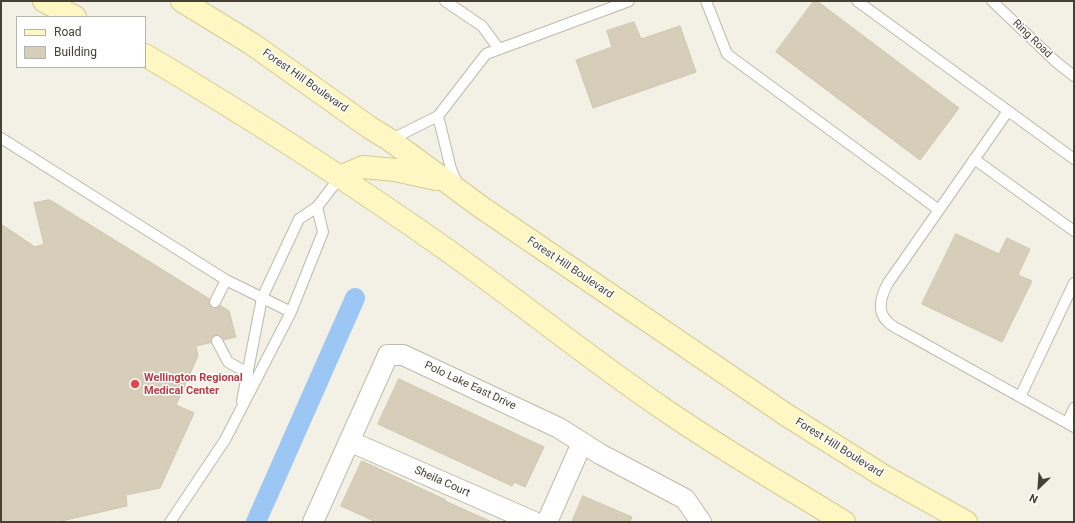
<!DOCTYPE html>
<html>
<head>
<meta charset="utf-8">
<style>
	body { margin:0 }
	#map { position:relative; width:1075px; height:523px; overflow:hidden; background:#f3f0e5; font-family:Roboto,sans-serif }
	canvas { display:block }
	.frame { position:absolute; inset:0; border:2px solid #464134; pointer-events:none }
	.legend { position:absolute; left:16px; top:16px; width:130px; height:52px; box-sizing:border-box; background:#fff; border:1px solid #b5b3ae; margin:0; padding:5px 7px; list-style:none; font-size:12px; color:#464134 }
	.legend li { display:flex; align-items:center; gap:8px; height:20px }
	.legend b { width:20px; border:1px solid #b5b3ae }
	.north { position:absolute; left:1019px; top:467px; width:40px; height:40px; -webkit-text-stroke:3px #fff; paint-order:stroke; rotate:205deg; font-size:11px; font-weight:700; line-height:16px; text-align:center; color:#464134 }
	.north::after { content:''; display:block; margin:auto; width:14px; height:18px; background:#464134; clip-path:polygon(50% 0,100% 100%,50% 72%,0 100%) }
</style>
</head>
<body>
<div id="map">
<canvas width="1075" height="523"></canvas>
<div class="frame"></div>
<ul class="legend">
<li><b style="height:5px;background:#fff7c3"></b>Road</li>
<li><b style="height:11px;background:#d6ceb9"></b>Building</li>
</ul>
<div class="north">N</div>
</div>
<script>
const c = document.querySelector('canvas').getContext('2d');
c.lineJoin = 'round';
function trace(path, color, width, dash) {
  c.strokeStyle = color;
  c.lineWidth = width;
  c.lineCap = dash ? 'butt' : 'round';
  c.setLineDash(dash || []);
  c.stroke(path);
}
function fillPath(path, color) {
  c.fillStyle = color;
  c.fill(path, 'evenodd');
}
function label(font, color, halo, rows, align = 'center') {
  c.font = font + ' Roboto,sans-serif';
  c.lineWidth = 3;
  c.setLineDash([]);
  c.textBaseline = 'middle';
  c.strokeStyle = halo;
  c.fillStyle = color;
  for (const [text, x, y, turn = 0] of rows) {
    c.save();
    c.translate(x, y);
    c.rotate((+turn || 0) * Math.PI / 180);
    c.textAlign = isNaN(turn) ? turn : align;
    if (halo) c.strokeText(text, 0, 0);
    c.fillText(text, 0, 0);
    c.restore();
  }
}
trace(new Path2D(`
	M256,522L355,298`), '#9cc7f5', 20);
const building = new Path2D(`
	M814,1H817L959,108L920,160L776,52Z
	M634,22L641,39L680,26L696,72L593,108L576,60L612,47L607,31Z
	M50,200L229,311L236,337L196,346L198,356L176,405L194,413L160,488L126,495L127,506L57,522H1V224L35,247L44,244L34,203Z
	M956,234L999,254L1007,238L1030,249L1018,275L1032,281L1002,342L922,304Z
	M399,379L544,447L525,487L514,482L512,486L378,424Z
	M362,461L446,500L445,501L492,522H376L341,506Z
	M583,496L632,517L630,522H572Z`);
fillPath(building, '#d6ceb9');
trace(building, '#d1c6ac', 1);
const lane = new Path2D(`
	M445,1L482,26L499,49
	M706,1L727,54L939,210
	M857,1L1074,159
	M992,1L1055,61L1074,76
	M1008,111L888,283C882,294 876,311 887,321C890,325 896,328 900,330L1074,427
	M438,116L451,169L458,185
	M1,138L226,280L291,312
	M390,140L438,116L486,54L629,1
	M974,159L1074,231
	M215,302L226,280
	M217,341L228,362L248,373
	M1020,397L1074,283
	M242,401L262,298L299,219L317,207L340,177
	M1067,423L1074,408
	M170,522L225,440L291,312L323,232L317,207`);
const street = new Path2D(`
	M349,441L534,522
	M313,522L388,355H403L559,428L600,454L685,499L701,522
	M547,522L582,443`);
const secondary = new Path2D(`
	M44,1L75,17
	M182,1L252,44L369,127L390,140L481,207L788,416L882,475L966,522
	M145,55C248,116 349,181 447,250C520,302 590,359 665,410C723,450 784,485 844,522
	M340,177L363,167L395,170L436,179`);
trace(lane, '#bfb9a7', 12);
trace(street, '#bfb9a7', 22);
trace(secondary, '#d6cb91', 24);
trace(lane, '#fff', 10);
trace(street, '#fff', 20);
trace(secondary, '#fff7c3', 22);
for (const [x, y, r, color] of [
	[135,384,5,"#e0444e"]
]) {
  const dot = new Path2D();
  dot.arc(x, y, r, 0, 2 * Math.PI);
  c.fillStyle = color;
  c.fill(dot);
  trace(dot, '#fff', 1.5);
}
label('11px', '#464134', '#fff', [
	["Ring Road",1032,39,44],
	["Forest Hill Boulevard",305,81,35],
	["Forest Hill Boulevard",570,268,34],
	["Polo Lake East Drive",470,386,25],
	["Forest Hill Boulevard",839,448,32],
	["Sheila Court",442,482,24]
]);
label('bold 11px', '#be3a42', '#fff', [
	["Wellington Regional",144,378],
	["Medical Center",144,391]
], 'left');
</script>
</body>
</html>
